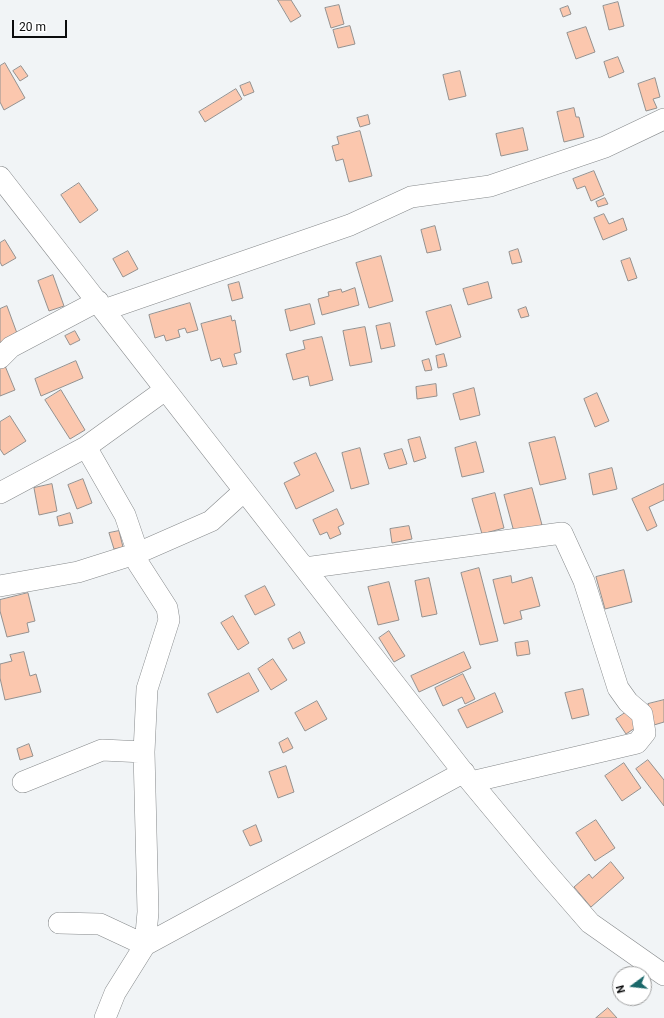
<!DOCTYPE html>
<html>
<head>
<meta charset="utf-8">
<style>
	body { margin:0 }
	#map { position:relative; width:664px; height:1018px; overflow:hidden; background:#f1f4f6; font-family:Roboto,sans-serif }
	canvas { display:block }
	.north { position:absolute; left:612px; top:966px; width:40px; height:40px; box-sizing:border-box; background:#fff; border:1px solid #9d9e9e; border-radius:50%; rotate:255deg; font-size:11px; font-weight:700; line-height:16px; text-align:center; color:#0b0c0d }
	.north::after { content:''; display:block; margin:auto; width:14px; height:18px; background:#1a686a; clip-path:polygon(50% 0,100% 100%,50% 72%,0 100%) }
	.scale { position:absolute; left:12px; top:20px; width:55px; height:18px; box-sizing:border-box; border:2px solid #0b0c0d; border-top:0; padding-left:5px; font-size:12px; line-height:14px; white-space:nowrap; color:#0b0c0d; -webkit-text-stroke:3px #fff; paint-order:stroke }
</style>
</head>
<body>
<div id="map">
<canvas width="664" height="1018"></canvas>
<div class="north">N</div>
<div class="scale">20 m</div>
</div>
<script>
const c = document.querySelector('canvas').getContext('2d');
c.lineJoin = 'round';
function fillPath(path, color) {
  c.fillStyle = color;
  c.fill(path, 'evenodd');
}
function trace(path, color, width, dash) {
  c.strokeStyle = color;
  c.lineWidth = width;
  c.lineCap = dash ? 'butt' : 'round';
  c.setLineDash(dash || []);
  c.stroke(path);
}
const building = new Path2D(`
	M278,0H291L301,16L291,22Z
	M618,2L624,26L609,30L603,6Z
	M339,5L344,24L331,28L325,8Z
	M568,6L571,14L563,17L560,9Z
	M350,26L355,44L338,48L333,30Z
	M586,27L595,52L576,59L567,33Z
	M618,57L624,72L609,78L604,62Z
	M5,63L25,98L4,110L0,102V66Z
	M21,66L28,76L20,81L13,71Z
	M460,71L466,96L449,100L443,75Z
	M655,78L660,97L653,99L657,108L646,111L638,84Z
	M250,82L254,92L244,96L240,86Z
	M236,89L242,99L205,122L199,112Z
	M574,108L576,117H579L584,137L564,142L557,112Z
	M368,115L370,124L360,127L357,118Z
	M523,128L528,150L501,156L496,134Z
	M360,131L372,176L349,182L343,159L336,161L332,146L339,144L337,137Z
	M594,171L604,195L591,201L585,186L577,189L573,179Z
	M79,183L98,210L80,223L61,195Z
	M605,198L608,204L598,207L596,202Z
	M604,214L609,224L623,218L627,230L603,240L594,218Z
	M435,226L441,250L427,253L421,230Z
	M5,240L16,258L2,266L0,262V243Z
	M518,249L522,262L512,264L509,252Z
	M128,251L138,269L123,277L113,259Z
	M381,256L393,301L369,308L356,263Z
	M630,258L637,278L628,281L621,261Z
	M53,275L64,306L49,311L38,281Z
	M239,282L243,298L232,301L228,285Z
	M488,282L492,298L468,305L463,289Z
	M355,288L359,305L322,315L318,299L329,296L328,292L341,289L342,292Z
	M190,303L198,330L187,333L185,328L178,330L180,337L166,341L164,335L155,338L149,315Z
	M310,304L315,324L290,331L285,310Z
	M451,305L461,337L436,345L426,312Z
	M7,306L18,336L0,343V309Z
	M526,307L529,316L521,318L518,310Z
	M231,316L232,321L235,320L241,352L234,354L237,364L223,367L220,358L211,361L201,324Z
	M390,323L395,346L381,349L376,326Z
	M365,327L372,362L350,366L343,331Z
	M75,331L80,340L70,345L65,336Z
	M322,337L333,380L310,386L308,376L293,380L286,354L305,349L303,341Z
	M444,354L447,366L438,368L436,356Z
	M429,359L432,370L425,371L422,361Z
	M3,361L15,390L0,396V363Z
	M76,361L83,378L41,396L35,379Z
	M436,384L437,396L417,399L416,387Z
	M474,388L480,415L460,420L453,394Z
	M61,390L85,430L70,439L45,400Z
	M597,393L609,421L595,427L584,399Z
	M10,416L26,441L4,455L0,449V422Z
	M420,437L426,458L414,462L408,440Z
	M555,437L566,479L540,485L529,443Z
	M476,442L484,472L462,477L455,448Z
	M360,448L369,484L351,489L342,453Z
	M402,449L407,464L389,469L384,454Z
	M316,453L334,491L296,509L284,483L300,475L294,463Z
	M612,468L617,489L593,495L589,474Z
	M83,479L92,503L77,509L68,485Z
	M52,484L57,511L39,515L34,488Z
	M664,484V500L649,507L657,526L647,531L632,499Z
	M532,488L542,525L514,532L504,495Z
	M495,493L504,528L482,534L472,499Z
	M337,509L344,524L338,527L341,534L330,539L327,532L320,535L313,520Z
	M70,513L73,523L59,526L57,517Z
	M409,526L412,539L392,543L390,529Z
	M119,531L123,547L114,549L109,533Z
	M479,568L498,641L480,645L461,573Z
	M624,570L632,602L605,609L596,577Z
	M511,576L512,583L532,577L540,606L520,611L522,619L504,624L493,580Z
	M429,578L437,614L422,617L415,581Z
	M389,582L399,620L378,625L368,587Z
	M265,586L275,605L255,615L245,596Z
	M28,593L35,621L27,623L29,632L7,637L0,611V600Z
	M233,616L249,643L238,650L221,623Z
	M389,631L405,656L394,662L379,638Z
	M300,632L305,643L293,649L288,639Z
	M528,641L530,654L517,656L515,643Z
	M24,652L30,676L36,674L41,692L5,700L0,678V664L12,661L10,655Z
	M464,652L471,668L419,692L411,676Z
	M273,659L287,680L271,690L258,669Z
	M249,673L259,691L217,713L208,694Z
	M463,674L475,699L465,704L462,697L443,706L435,688Z
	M583,689L589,715L572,719L565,693Z
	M495,693L503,712L467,728L458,710Z
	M664,700V722L654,725L648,704Z
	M317,701L327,719L305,731L295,713Z
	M628,711L638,726L626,734L616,719Z
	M288,738L293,748L283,753L279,743Z
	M29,744L33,756L20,760L17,749Z
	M648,760L664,780V806L636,769Z
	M624,763L641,788L622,801L605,776Z
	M286,766L294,792L278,798L269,772Z
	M596,820L615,848L595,861L576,833Z
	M256,825L262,841L250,846L243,831Z
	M611,862L624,878L591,907L574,887L589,874L592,878Z
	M608,1008L617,1018H596Z`);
fillPath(building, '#fbc7ae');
trace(building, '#94918f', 1);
const minor = new Path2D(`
	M0,177L471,782L544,870L590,923L664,975
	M104,310L350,225L411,197L490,186L605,147L664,119
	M0,358L11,347L98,301
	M0,493L86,447L165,390
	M305,568L562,533L584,581L618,688L628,702L642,714L645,733L637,743L471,782
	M0,586L78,572L138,553L211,521L244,491
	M23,782L102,750L144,752
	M59,923L100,924L145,945L148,912L144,752L147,689L169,620L167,608L138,563V553L125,515L86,447
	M105,1018L115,993L145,945L464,772`);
trace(minor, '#86898b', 22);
trace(minor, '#fff', 21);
</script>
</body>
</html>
